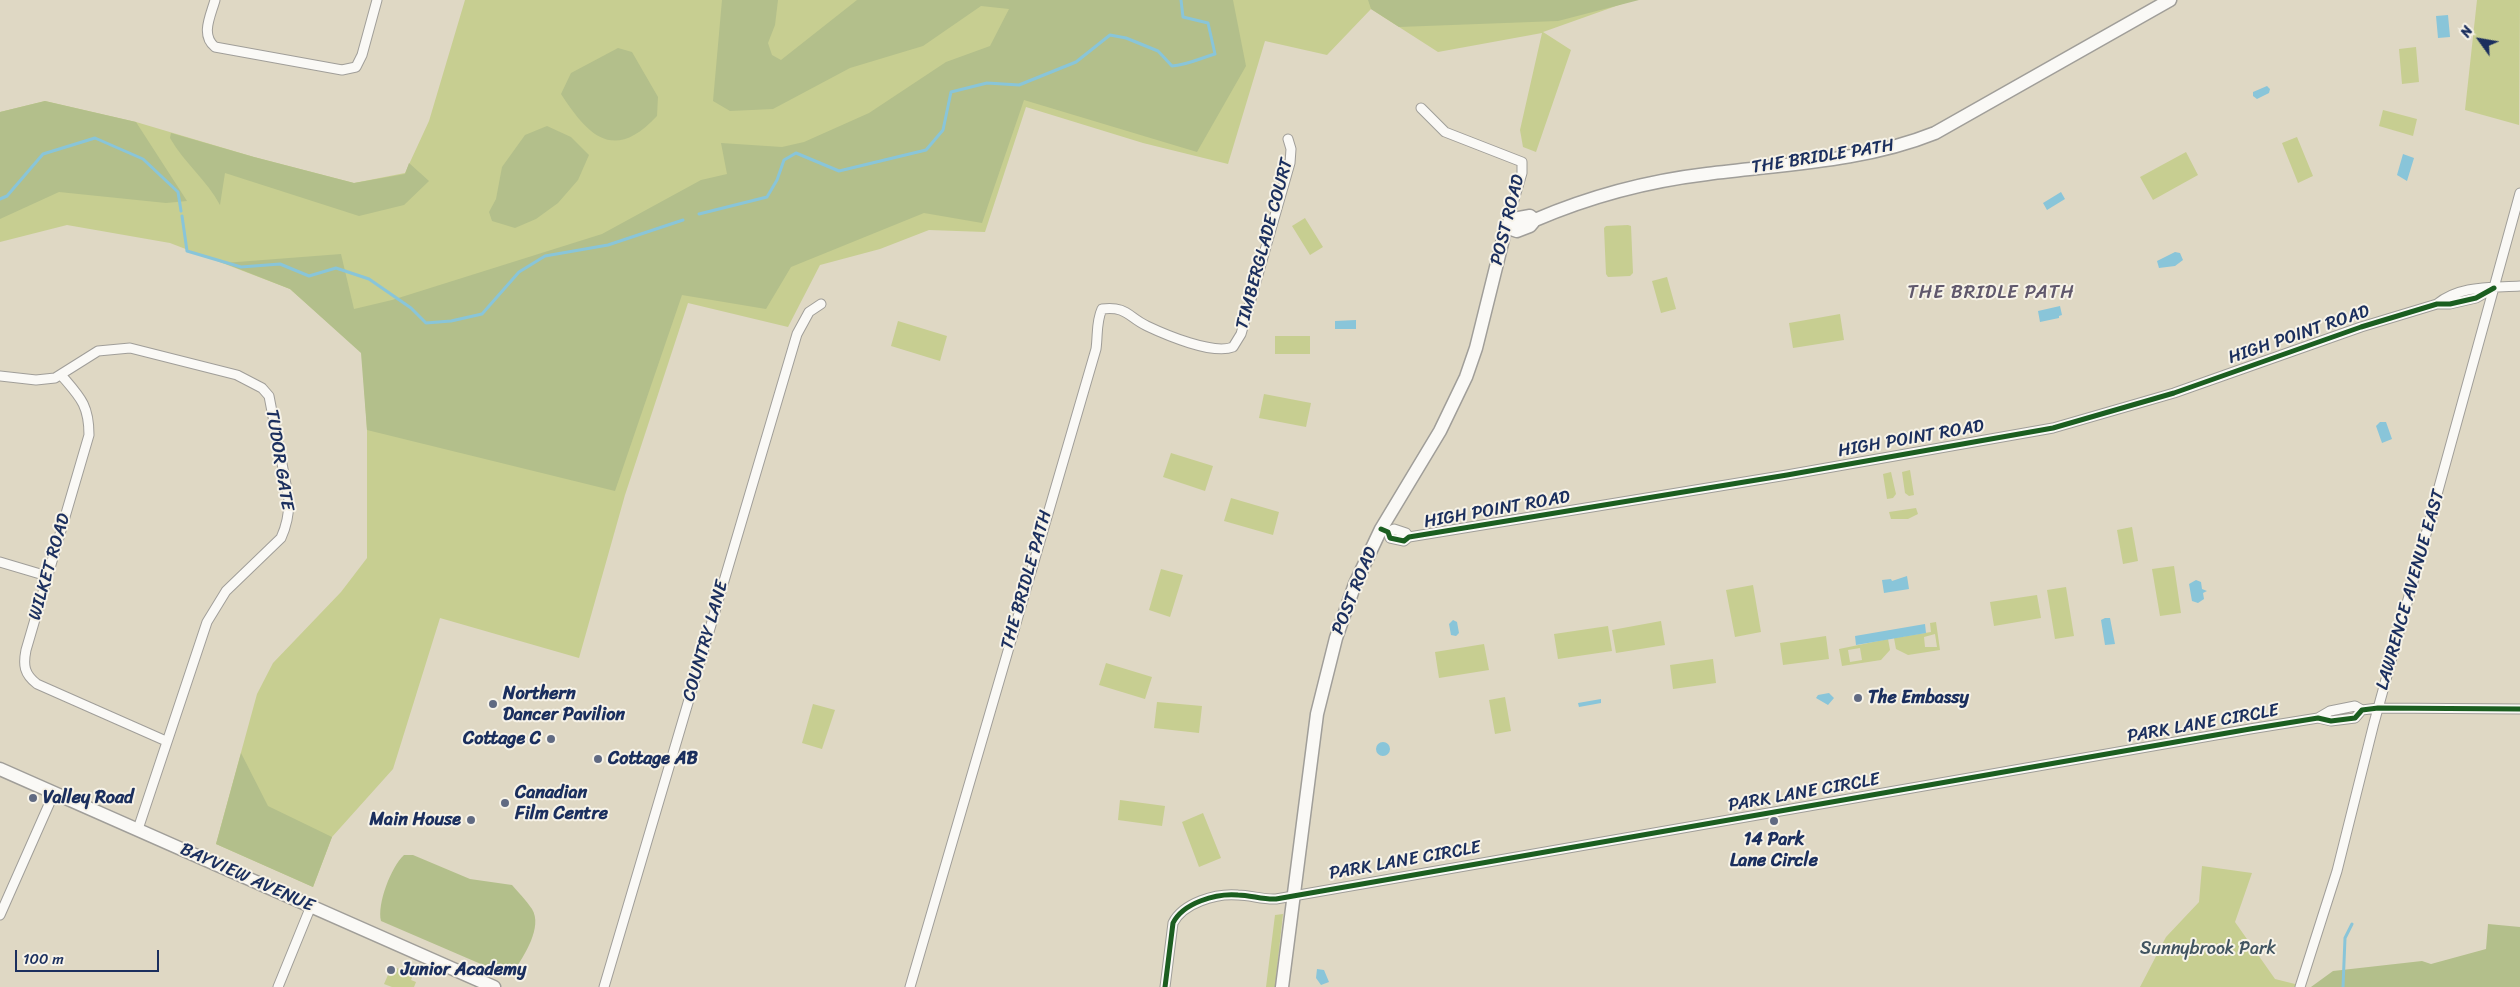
<!DOCTYPE html>
<html>
<head>
<meta charset="utf-8">
<style>
	body { margin:0 }
	#map { position:relative; width:2520px; height:987px; overflow:hidden; background:#dfd8c4; font-family:Sriracha,sans-serif }
	canvas { display:block }
	.north { position:absolute; left:2455px; top:15px; width:50px; height:50px; -webkit-text-stroke:4px #f7f3e8; paint-order:stroke; rotate:302deg; font-size:14px; font-weight:700; line-height:20px; text-align:center; color:#1b2f5e }
	.north::after { content:''; display:block; margin:auto; width:18px; height:22px; background:#1b2f5e; clip-path:polygon(50% 0,100% 100%,50% 72%,0 100%) }
	.scale { position:absolute; left:15px; top:950px; width:144px; height:22px; box-sizing:border-box; border:2px solid #1b2f5e; border-top:0; padding-left:6px; font-size:15px; line-height:18px; white-space:nowrap; color:#1b2f5e; -webkit-text-stroke:4px #f7f3e8; paint-order:stroke }
</style>
</head>
<body>
<div id="map">
<canvas width="2520" height="987"></canvas>
<div class="north">N</div>
<div class="scale">100 m</div>
</div>
<script>
const c = document.querySelector('canvas').getContext('2d');
c.lineJoin = 'round';
function fillPath(path, color) {
  c.fillStyle = color;
  c.fill(path, 'evenodd');
}
function trace(path, color, width, dash) {
  c.strokeStyle = color;
  c.lineWidth = width;
  c.lineCap = dash ? 'butt' : 'round';
  c.setLineDash(dash || []);
  c.stroke(path);
}
function label(font, color, halo, rows, align = 'center') {
  c.font = font + ' Sriracha,sans-serif';
  c.lineWidth = 4;
  c.setLineDash([]);
  c.textBaseline = 'middle';
  c.strokeStyle = halo;
  c.fillStyle = color;
  for (const [text, x, y, turn = 0] of rows) {
    c.save();
    c.translate(x, y);
    c.rotate((+turn || 0) * Math.PI / 180);
    c.textAlign = isNaN(turn) ? turn : align;
    if (halo) c.strokeText(text, 0, 0);
    c.fillText(text, 0, 0);
    c.restore();
  }
}
fillPath(new Path2D(`
	M465,0H1633L1543,32L1571,50L1536,152L1523,147L1520,130L1542,33L1438,52L1371,9L1327,55L1265,41L1228,164L1143,143L1026,107L985,232L929,230L880,249L820,265L788,327L688,303L625,495L579,658L440,618L393,769L332,837L313,887L216,844L257,694L273,663L341,592L367,558V430L362,353L290,289L170,243L67,225L0,242V112L45,101L136,122L254,157L354,183L405,173L429,121Z
	M2477,0H2520L2519,125L2465,110Z
	M2416,47L2419,82L2402,84L2399,49Z
	M2383,110L2417,119L2413,136L2379,126Z
	M2297,137L2313,176L2298,183L2282,143Z
	M2186,152L2198,175L2153,200L2140,177Z
	M1305,218L1323,247L1310,255L1292,226Z
	M1628,225L1631,226L1633,273L1630,276L1608,277L1606,274L1604,228L1606,226Z
	M1667,277L1676,309L1661,313L1652,281Z
	M1840,314L1844,340L1793,348L1789,323Z
	M898,321L947,336L940,361L891,346Z
	M1275,336H1310V354H1275Z
	M1264,394L1311,403L1306,427L1259,418Z
	M1171,453L1213,466L1205,491L1163,477Z
	M1910,470L1914,495L1909,496L1905,493L1902,472Z
	M1891,472L1896,494L1893,498L1887,499L1883,474Z
	M1231,498L1279,512L1273,535L1224,521Z
	M1916,508L1918,514L1908,519H1891L1889,512Z
	M2132,527L2138,561L2123,564L2117,530Z
	M2174,566L2181,613L2160,616L2152,569Z
	M1161,569L1183,575L1170,617L1149,610Z
	M1753,585L1761,632L1735,637L1726,590Z
	M2066,587L2074,636L2055,639L2047,590Z
	M2037,595L2041,618L1994,626L1990,602Z
	M1661,621L1665,645L1616,653L1612,630Z
	M1936,622L1940,650L1908,655L1896,649L1894,638L1931,632L1930,623ZM1935,634L1937,647H1925L1924,637Z
	M1608,626L1612,651L1558,659L1554,634Z
	M1826,636L1829,659L1783,665L1780,643Z
	M1888,639L1890,650L1881,660L1842,666L1839,649ZM1860,648L1862,660L1850,662L1848,650Z
	M1484,644L1489,670L1439,678L1435,652Z
	M1713,659L1716,683L1673,689L1670,665Z
	M1106,663L1152,677L1145,699L1099,685Z
	M1505,697L1511,731L1495,734L1489,700Z
	M1157,702L1202,706L1199,733L1154,728Z
	M813,704L835,710L822,749L802,743Z
	M1120,800L1165,806L1162,826L1118,820Z
	M1203,813L1221,858L1199,867L1182,822Z
	M2202,866L2252,873L2235,922L2275,979L2307,987H2140L2166,937L2199,902Z
	M1283,914L1275,987H1266L1275,915Z
	M392,966L413,975L411,980L416,982L414,987H392L384,984Z`), '#c7ce91');
fillPath(new Path2D(`
	M722,0H778L775,25L768,43L772,55L781,60L857,0H1233L1246,66L1197,152L1024,100L982,223L924,213L791,267L766,309L682,295L615,491L367,430L361,353L290,289L224,263L341,254L354,309L392,300L602,234L701,180L727,174L721,143L782,147L804,142L869,113L946,62L990,46L1009,9L981,6L923,46L850,68L773,109L730,111L713,101Z
	M1368,0H1639L1558,21L1399,27L1371,9Z
	M618,48L632,52L658,97L657,116C614,162 589,137 561,94L571,73Z
	M45,101L136,122L187,201L166,203L59,192L0,219V112Z
	M547,126L571,137L589,155L578,180L558,203L536,219L515,228L492,221L489,212L496,199L502,167L525,135Z
	M171,133L254,157L354,183L405,174L409,163L429,181L404,205L359,216L225,173L220,205C207,180 184,163 170,138Z
	M241,753L268,806L332,837L313,887L216,844Z
	M404,855H413L470,879L512,885C518,892 526,900 532,909C543,927 524,956 514,971L504,974L381,921C377,904 391,867 404,855Z
	M2488,924L2520,927V987H2311L2333,971L2422,961L2431,964L2486,949Z`), '#b3bf8b');
fillPath(new Path2D(`
	M2448,15L2450,37L2438,38L2436,16Z
	M2267,86L2270,89L2269,93L2257,99L2253,96V92Z
	M2403,154L2414,158L2407,181L2397,175Z
	M2061,192L2065,199L2047,210L2043,203Z
	M2175,252L2180,253L2183,260L2175,266L2159,268L2157,261Z
	M2060,306L2062,315L2059,316V318L2040,322L2038,311Z
	M1356,320V329H1335V321Z
	M2380,422H2386L2392,439L2382,443L2376,426Z
	M1907,576L1909,589L1884,593L1882,580L1891,579L1892,581Z
	M2196,580L2201,582L2202,589L2207,591L2203,593L2204,599L2198,603L2192,601L2189,584Z
	M2105,618H2110L2115,644L2105,645L2101,620Z
	M1453,620L1457,622L1459,633L1456,636L1451,635L1449,624Z
	M1925,624L1926,633L1856,645L1855,636Z
	M1829,693L1834,698L1828,705L1816,698L1818,695Z
	M1601,699V703L1579,707L1578,703Z
	M1376 749a7 7 0 1 1 14 0a7 7 0 1 1-14 0Z
	M1317,969L1324,970L1329,982L1321,985L1316,978Z`), '#89c5d9');
trace(new Path2D(`
	M0,199L7,196L43,154L95,138L143,159L178,192L181,211
	M699,214L767,197L777,180L784,160L796,153L839,171L926,150L943,130L951,92L987,83L1019,85L1076,62L1110,35L1126,38L1158,51L1172,66C1187,65 1201,58 1215,54L1208,23L1183,17L1181,0
	M182,216L187,251L241,267L280,264L309,276L336,268L369,279L411,308L426,323L451,321L482,314L519,272L545,256L608,245L683,220
	M2343,987L2345,938L2352,924`), '#89c5d9', 3);
const street = new Path2D(`
	M215,0C211,15 200,35 215,47L342,70L356,67L362,55L377,0
	M1421,108L1445,132L1522,162V173L1506,227
	M2437,304C2460,285 2491,288 2520,286
	M0,376L36,380L55,378L98,351L130,348L237,375L262,388L269,396L289,500C289,514 287,525 281,538L226,591L207,622L138,829
	M62,376C80,397 89,405 89,435L26,650C23,665 24,674 37,684L166,741
	M1381,529L1388,532L1390,538L1404,541L1409,537L1787,475L2053,428L2174,393L2361,327L2437,304H2450L2476,298L2494,288
	M1388,532L1394,529L1406,533L1409,537
	M0,562L47,576
	M2318,718L2330,711L2355,706L2362,710
	M0,915L54,793
	M278,987L311,906
	M604,987L797,334L809,312L821,304
	M910,987L1096,349C1098,334 1096,322 1102,309C1127,306 1128,317 1147,326C1166,335 1213,355 1233,347L1241,334L1290,163L1291,149L1288,139
	M1165,987L1173,923C1183,903 1216,893 1238,895C1250,895 1264,900 1276,899L2250,729L2318,718L2331,721L2355,718L2362,710L2378,708L2520,709
	M2300,987L2337,871L2374,723L2520,193`);
const secondary = new Path2D(`
	M1506,227L1517,231L1530,226L1535,220C1591,196 1648,181 1707,174C1783,164 1863,162 1935,133L2170,0
	M1506,227L1519,218L1530,216L1535,220
	M0,769L494,987
	M1282,987L1317,714L1336,638L1355,584L1381,529L1440,431L1466,377L1476,348L1506,227`);
trace(street, '#a09e99', 11);
trace(secondary, '#a09e99', 15);
trace(street, '#faf9f6', 9);
trace(secondary, '#faf9f6', 12);
trace(new Path2D(`
	M1381,529L1388,532L1390,538L1404,541L1409,537L1787,475L2053,428L2174,393L2361,327L2437,304H2450L2476,298L2494,288
	M1165,987L1173,923C1183,903 1216,893 1238,895C1250,895 1264,900 1276,899L2250,729L2318,718L2331,721L2355,718L2362,710L2378,708L2520,709`), '#1b5e20', 5);
for (const [x, y, r, color] of [
	[1858,698,5,"#606a82"],
	[493,704,5,"#606a82"],
	[551,739,5,"#606a82"],
	[598,759,5,"#606a82"],
	[33,798,5,"#606a82"],
	[505,803,5,"#606a82"],
	[471,820,5,"#606a82"],
	[1774,821,5,"#606a82"],
	[391,970,5,"#606a82"]
]) {
  const dot = new Path2D();
  dot.arc(x, y, r, 0, 2 * Math.PI);
  c.fillStyle = color;
  c.fill(dot);
  trace(dot, '#f7f3e8', 2);
}
label('18px', '#1b2f5e', '#f7f3e8', [
	["THE BRIDLE PATH",1823,157,-9],
	["POST ROAD",1508,220,-76],
	["TIMBERGLADE COURT",1265,244,-75],
	["HIGH POINT ROAD",2299,335,-19],
	["HIGH POINT ROAD",1911,439,-10],
	["TUDOR GATE",279,460,81],
	["HIGH POINT ROAD",1497,510,-10],
	["WILKET ROAD",50,567,-74],
	["THE BRIDLE PATH",1027,580,-74],
	["LAWRENCE AVENUE EAST",2411,590,-74],
	["POST ROAD",1355,591,-68],
	["COUNTRY LANE",706,641,-74],
	["PARK LANE CIRCLE",2203,724,-10],
	["PARK LANE CIRCLE",1804,793,-10],
	["PARK LANE CIRCLE",1405,861,-10],
	["BAYVIEW AVENUE",247,878,24]
]);
label('bold 18px', '#1b2f5e', '#f7f3e8', [
	["Northern",503,694],
	["Dancer Pavilion",503,715],
	["The Embassy",1868,698],
	["Cottage C",541,739,"right"],
	["Cottage AB",608,759],
	["Canadian",515,793],
	["Film Centre",515,814],
	["Valley Road",43,798],
	["Main House",461,820,"right"],
	["14 Park",1774,840,"center"],
	["Lane Circle",1774,861,"center"],
	["Junior Academy",401,970]
], 'left');
label('18px', '#415460', '#f7f3e8', [
	["Sunnybrook Park",2208,949]
]);
c.letterSpacing = '1px';
label('19px', '#60586c', '#f7f3e8', [
	["THE BRIDLE PATH",1991,293]
]);
c.letterSpacing = '0px';
</script>
</body>
</html>
